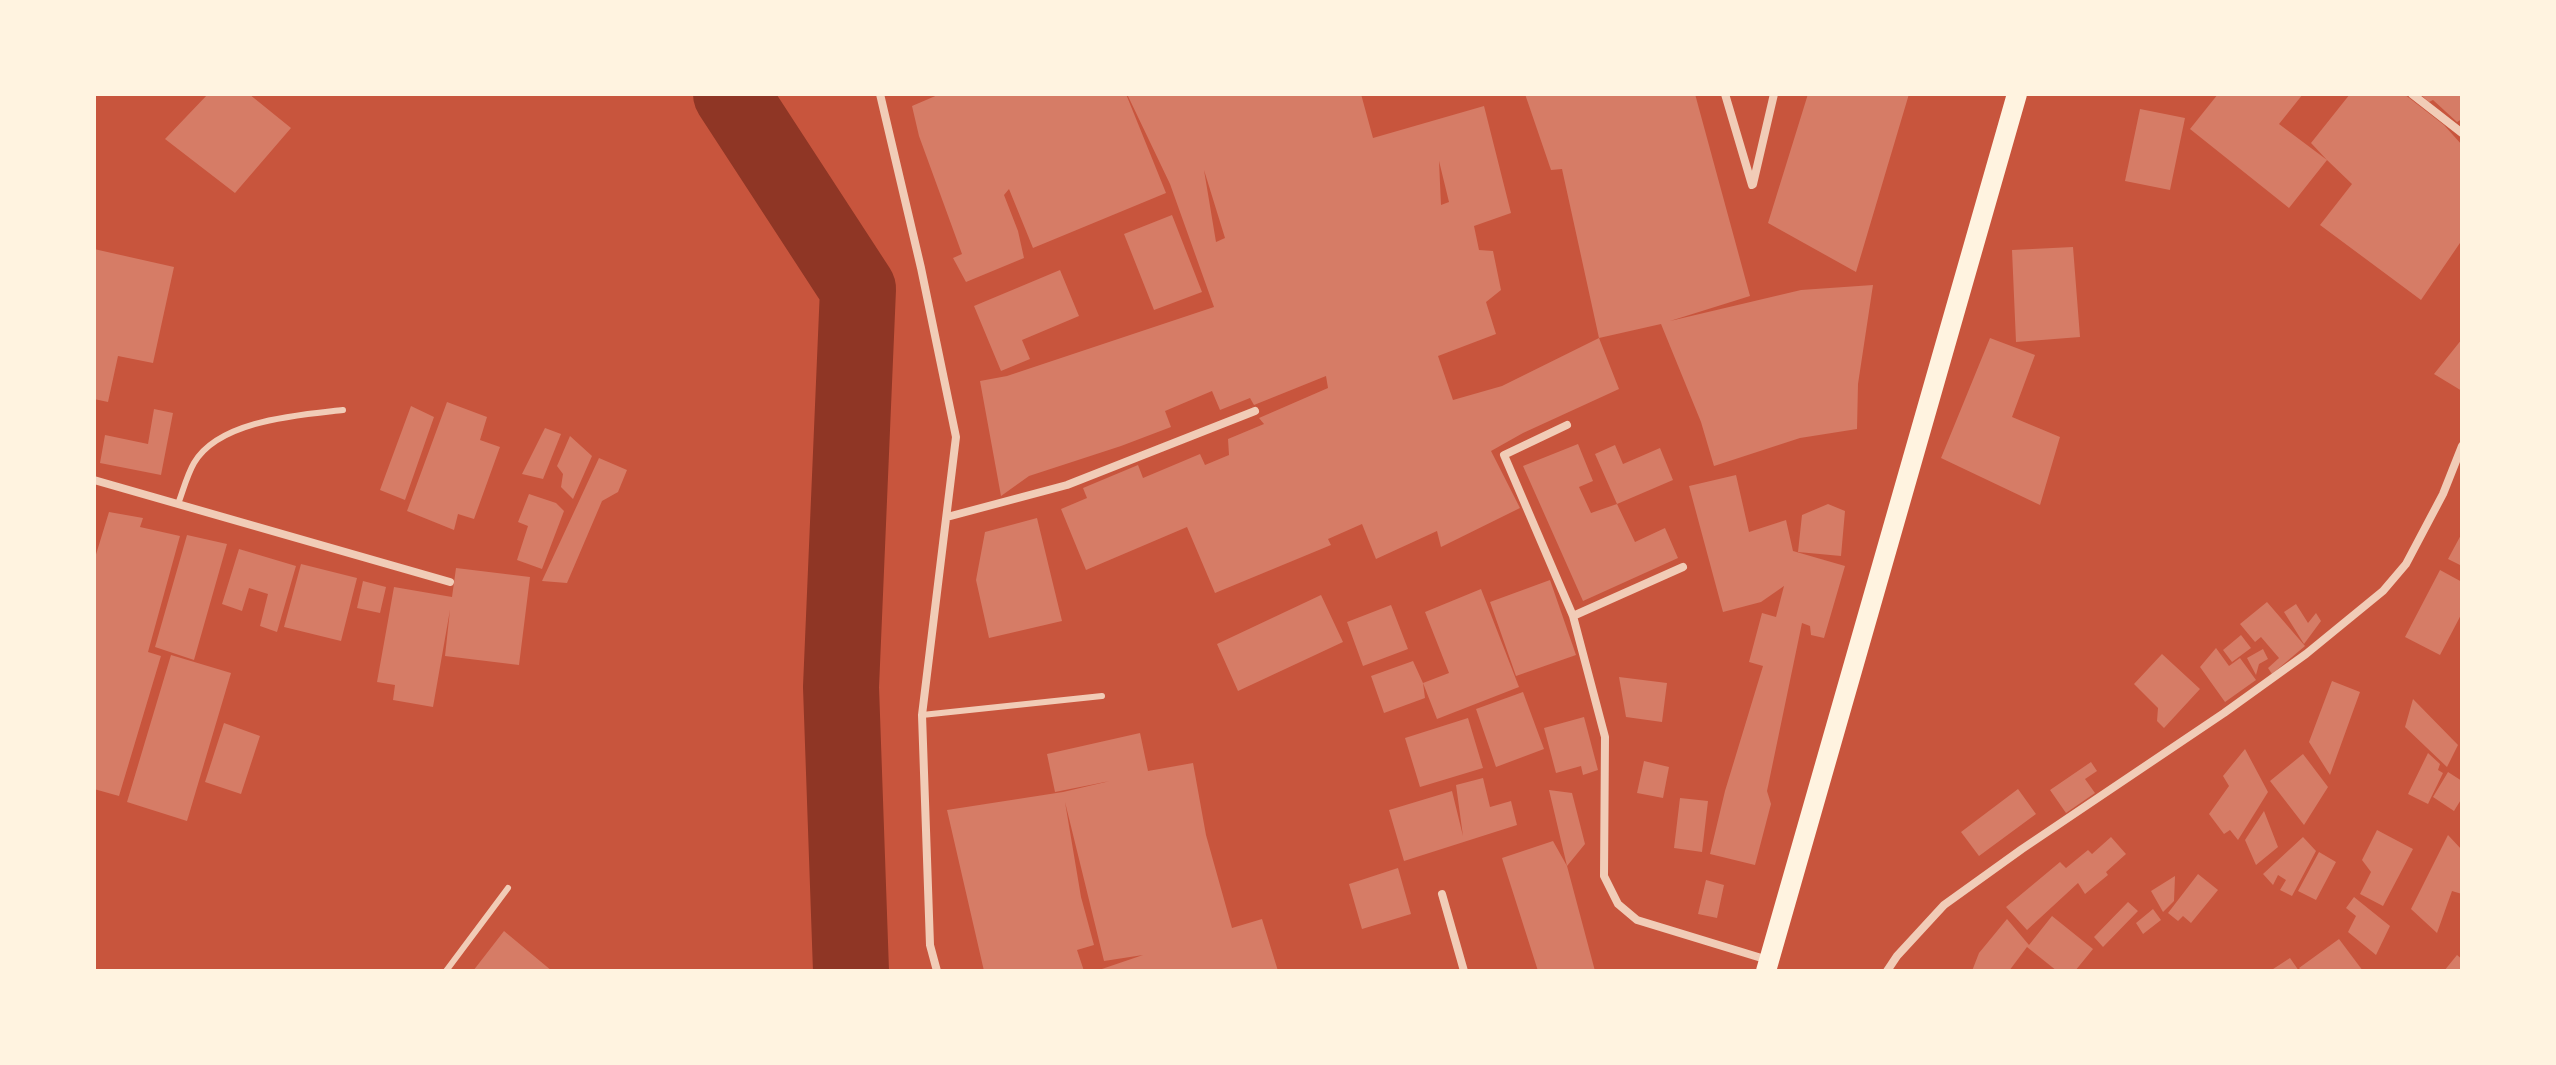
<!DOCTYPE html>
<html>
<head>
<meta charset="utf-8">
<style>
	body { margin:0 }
	#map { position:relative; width:2556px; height:1065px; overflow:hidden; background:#c8553d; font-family:"IBM Plex Sans",sans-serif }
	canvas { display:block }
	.frame { position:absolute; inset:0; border:96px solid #fff3e0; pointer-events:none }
</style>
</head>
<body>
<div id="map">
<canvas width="2556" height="1065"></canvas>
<div class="frame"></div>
</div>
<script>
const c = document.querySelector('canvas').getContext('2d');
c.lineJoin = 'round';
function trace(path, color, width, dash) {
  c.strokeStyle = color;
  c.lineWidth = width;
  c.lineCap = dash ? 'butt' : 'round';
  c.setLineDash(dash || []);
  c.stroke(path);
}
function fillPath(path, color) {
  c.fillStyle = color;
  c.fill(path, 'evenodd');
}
trace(new Path2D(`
	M731,94L858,289L841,687L851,971`), '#8f3625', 76);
fillPath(new Path2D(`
	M208,94H249L291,128L235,193L165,139Z
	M940,94H1126L1166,193L1033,248L1009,189L1004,195L1018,231L1024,258L966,282L953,258L962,254L919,136L912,106Z
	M1127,94H1361L1373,138L1484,106L1511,213L1474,226L1479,250L1493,251L1501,290L1486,302L1496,334L1438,356L1453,400L1502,386L1599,338L1619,389L1523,433L1491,451L1520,508L1441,547L1437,531L1376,559L1362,524L1328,539L1331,545L1215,593L1187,527L1086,570L1061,509L1087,498L1083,488L1138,465L1143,478L1200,454L1205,465L1229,455L1228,439L1264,424L1259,418L1328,388L1326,376L1254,405L1250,398L1220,410L1212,391L1165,411L1171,427L1121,446L1029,476L1001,496L980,381L1007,376L1214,307L1170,184ZM1439,161L1449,202L1441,205ZM1204,170L1225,238L1216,242Z
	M1525,94H1695L1750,296L1670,321L1801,290L1873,285L1858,384L1857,429L1800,438L1714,466L1701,422L1661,324L1599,338L1562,169L1551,170Z
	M1808,94H1909L1856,272L1768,223Z
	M2218,94H2303L2279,124L2327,160L2311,143L2350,94H2404L2444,125L2462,145V240L2421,300L2320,225L2352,184L2327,160L2289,208L2190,129Z
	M2420,94H2462V119L2457,122L2433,100L2429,102Z
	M2140,109L2185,118L2170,190L2125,181Z
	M1172,215L1202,292L1154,310L1124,234Z
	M2073,247L2080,337L2016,342L2012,250Z
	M94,249L174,267L153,363L118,356L108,402L94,399Z
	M1060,270L1079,316L1022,340L1030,359L1001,371L974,306Z
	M1990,338L2035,355L2012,417L2060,437L2040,505L1941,458Z
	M2462,339V391L2434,374Z
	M447,402L487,417L480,440L500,447L474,519L458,514L454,530L407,511Z
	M411,406L434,417L405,500L380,490Z
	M154,409L173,413L161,475L100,463L105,435L148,444Z
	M545,428L561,434L543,479L522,474Z
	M570,436L592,456L573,499L561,487L563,474L557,466Z
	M1578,444L1593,481L1579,487L1591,513L1617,504L1635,542L1665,528L1678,558L1583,601L1523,466Z
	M1615,445L1623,464L1660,448L1673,480L1617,504L1595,454Z
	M599,458L627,470L618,492L602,501L567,583L542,581Z
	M1736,475L1749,532L1786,520L1793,551L1845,566L1824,638L1811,635L1810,626L1802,623L1767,791L1771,804L1755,865L1710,854L1725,791L1763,666L1749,662L1762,613L1776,617L1784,586L1761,602L1723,612L1689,486Z
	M529,494L556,503L564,511L542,569L517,560L528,526L518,522Z
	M1828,504L1845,511L1841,556L1798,552L1802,515Z
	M109,512L143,518L140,527L180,536L148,652L161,656L119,796L94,789V561Z
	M1037,518L1062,621L989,638L976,580L985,532Z
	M2462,533V566L2448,559Z
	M187,535L227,544L194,660L155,647Z
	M239,549L296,566L277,632L260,626L268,594L249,588L242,611L222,604Z
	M301,564L357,578L341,641L284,627Z
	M456,568L530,577L519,665L445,656L450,610L433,707L393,700L395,685L377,682L394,587L452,597Z
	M2440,570L2462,582V613L2440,655L2405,637Z
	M1550,580L1576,655L1516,676L1490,602Z
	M363,581L386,587L380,613L357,608Z
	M1481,589L1519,687L1437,719L1423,683L1449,673L1425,612Z
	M1321,595L1343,642L1238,691L1217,644Z
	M2267,602L2305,646L2272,674L2268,668L2279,658L2261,637L2255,642L2240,624Z
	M2296,604L2308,623L2316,613L2321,621L2304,644L2284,612Z
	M1391,605L1408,649L1363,666L1347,622Z
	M2241,635L2251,648L2232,662L2223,650Z
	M2216,648L2229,666L2240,658L2256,680L2225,702L2200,667Z
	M2263,649L2268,659L2259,664L2256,675L2247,658Z
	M2162,654L2200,689L2164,728L2157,721L2158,708L2134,684Z
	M171,655L231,673L187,821L127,802Z
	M1413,661L1423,683L1425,698L1384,713L1371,676Z
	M1619,677L1667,683L1662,722L1626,717Z
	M2332,681L2360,692L2330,775L2309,742Z
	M1523,692L1544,749L1496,767L1476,709Z
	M2413,699L2458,745L2447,767L2405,727Z
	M1584,717L1598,770L1583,775L1581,766L1556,773L1544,728Z
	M1468,718L1483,768L1420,787L1405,738Z
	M224,723L260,736L241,794L205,782Z
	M1140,733L1148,771L1193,763L1206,835L1232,928L1262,919L1278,971H1096L1143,955L1104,961L1065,802L1081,897L1094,945L1077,950L1084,971H984L947,810L1063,792L1110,781L1055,792L1047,754Z
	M2245,749L2268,792L2238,840L2230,830L2224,834L2209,814L2229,786L2223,776Z
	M2428,753L2440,764L2438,770L2443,773L2428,804L2408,794Z
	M2303,754L2328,787L2304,825L2270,781Z
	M1644,761L1669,767L1663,798L1637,793Z
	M2091,762L2097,771L2085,779L2095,793L2066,813L2050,790Z
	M2448,772L2462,781V798L2454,811L2433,797Z
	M1483,778L1490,807L1511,801L1517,825L1404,861L1389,810L1452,791L1463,836L1456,785Z
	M2018,789L2036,814L1979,856L1961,832Z
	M1549,790L1572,793L1585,844L1567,866L1595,971H1538L1502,858L1553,841L1567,866Z
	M1680,798L1708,801L1702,852L1674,848Z
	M2264,811L2278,847L2256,865L2245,840Z
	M2377,830L2413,849L2383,906L2360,894L2371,872L2362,860Z
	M2448,835L2462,850V894L2452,891L2437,933L2411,909Z
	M2111,837L2126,854L2106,872L2108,875L2085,894L2078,883L2027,930L2006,907L2060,862L2066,868L2088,850L2092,854Z
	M2303,837L2316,851L2292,896L2280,890L2286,880L2278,875L2273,885L2263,874Z
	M2319,852L2336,862L2316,900L2298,891Z
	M1398,868L1411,914L1362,929L1349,884Z
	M2198,874L2218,890L2191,923L2183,916L2178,921L2168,913Z
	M2175,876L2174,901L2163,912L2151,891Z
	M1706,880L1724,885L1717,918L1698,914Z
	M2354,897L2390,926L2376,955L2348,932L2356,916L2346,908Z
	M2128,902L2138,911L2103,947L2094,937Z
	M2153,909L2161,920L2143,934L2136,923Z
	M2052,916L2093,949L2075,971H2057L2027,947L2009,971H1972L1979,953L2007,919L2029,945Z
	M504,931L552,971H473Z
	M2339,939L2363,971H2302L2299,968Z
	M2457,955L2462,959V971H2444Z
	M2290,958L2299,971H2270Z`), '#d67c66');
trace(new Path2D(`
	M178,504C183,491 187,475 194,463C219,420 299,415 343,410
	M922,715L1102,696
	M446,971L508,888`), '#f1ccb7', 6);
trace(new Path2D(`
	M880,94L921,268L956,437L922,715L930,945L937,971
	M1725,94L1752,185
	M2412,94L2462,133
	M1753,184L1774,94
	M1567,425L1504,455L1573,616L1605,737L1604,876L1618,904L1637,920L1768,960
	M94,480L450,582
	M947,517L1067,485L1255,411
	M1573,616L1683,567
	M1442,894L1464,971
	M1887,971L1897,956L1944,905L2022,849L2224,713L2306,654L2383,591L2406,564L2443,494L2462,446`), '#f1ccb7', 8);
trace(new Path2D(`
	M1766,971L2017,94`), '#fff3e0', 20);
</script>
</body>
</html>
